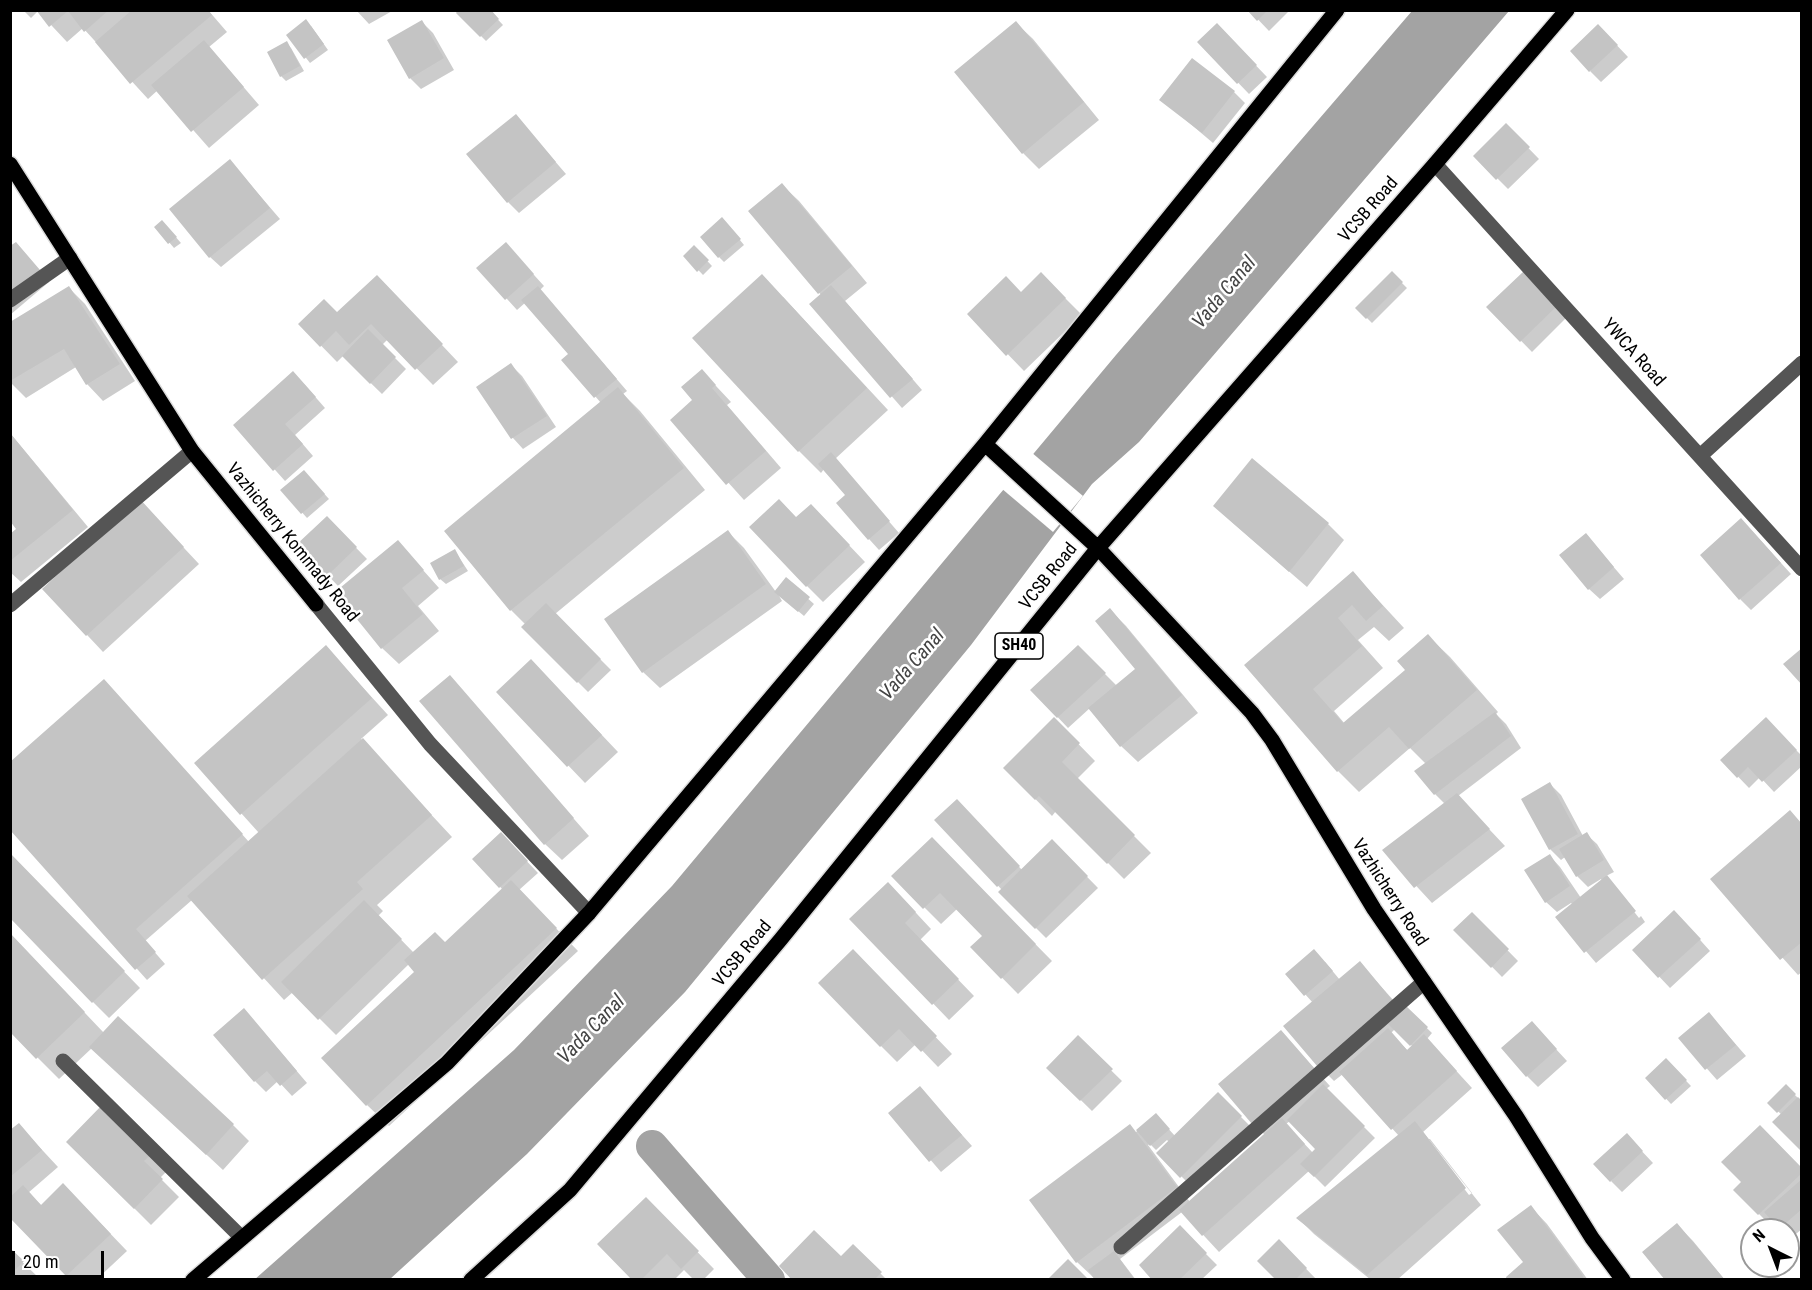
<!DOCTYPE html>
<html>
<head>
<meta charset="utf-8">
<style>
	body { margin:0 }
	#map { position:relative; width:1812px; height:1290px; overflow:hidden; background:#fff; font-family:"Roboto Condensed",sans-serif }
	canvas { display:block }
	.frame { position:absolute; inset:0; border:12px solid #000; pointer-events:none }
	.north { position:absolute; left:1740px; top:1218px; width:60px; height:60px; box-sizing:border-box; background:#fff; border:2px solid #999; border-radius:50%; rotate:318deg; font-size:16px; font-weight:700; line-height:24px; text-align:center; color:#000 }
	.north::after { content:''; display:block; margin:auto; width:21px; height:27px; background:#000; clip-path:polygon(50% 0,100% 100%,50% 72%,0 100%) }
	.scale { position:absolute; left:12px; top:1251px; width:92px; height:27px; box-sizing:border-box; border:3px solid #000; border-top:0; padding-left:8px; font-size:18px; line-height:21px; white-space:nowrap; color:#000; -webkit-text-stroke:4px #fff; paint-order:stroke }
</style>
</head>
<body>
<div id="map">
<canvas width="1812" height="1290"></canvas>
<div class="frame"></div>
<div class="north">N</div>
<div class="scale">20 m</div>
</div>
<script>
const c = document.querySelector('canvas').getContext('2d');
c.lineJoin = 'round';
function fillPath(path, color) {
  c.fillStyle = color;
  c.fill(path, 'evenodd');
}
function trace(path, color, width, dash) {
  c.strokeStyle = color;
  c.lineWidth = width;
  c.lineCap = dash ? 'butt' : 'round';
  c.setLineDash(dash || []);
  c.stroke(path);
}
function label(font, color, halo, rows, align = 'center') {
  c.font = font + ' "Roboto Condensed",sans-serif';
  c.lineWidth = 5;
  c.setLineDash([]);
  c.textBaseline = 'middle';
  c.strokeStyle = halo;
  c.fillStyle = color;
  for (const [text, x, y, turn = 0] of rows) {
    c.save();
    c.translate(x, y);
    c.rotate((+turn || 0) * Math.PI / 180);
    c.textAlign = isNaN(turn) ? turn : align;
    if (halo) c.strokeText(text, 0, 0);
    c.fillText(text, 0, 0);
    c.restore();
  }
}
fillPath(new Path2D(`
	M1412,11H1509L1139,442L1092,484L971,645L685,992L527,1154L390,1279L254,1280L514,1050L672,886L1116,355Z`), '#a3a3a3');
fillPath(new Path2D(`
	M1031,452L1083,496L1053,532L1001,488Z`), '#fff');
fillPath(new Path2D(`
	M23,10H208L227,32L209,47L259,105L209,148L158,90L148,99L83,28L67,42L38,11L31,18Z
	M356,10H394L369,24Z
	M489,10L503,25L486,41L458,13Z
	M1249,10H1290L1269,31Z
	M422,22L433,33L454,70L421,89L410,78Z
	M1016,23L1033,39L1099,120L1039,169L1023,153Z
	M1217,25L1267,77L1249,94L1199,42Z
	M311,26L328,50L310,63L288,35Z
	M1609,37L1628,57L1601,82L1590,71Z
	M286,43L291,48L304,71L286,81L281,76Z
	M1234,92L1245,103L1213,143L1161,99Z
	M516,116L566,174L519,213L508,202Z
	M1506,125L1539,159L1508,189L1475,156Z
	M230,161L280,219L221,267L210,257Z
	M782,185L799,201L867,283L845,301L922,390L902,408L811,304L821,295L750,211Z
	M727,224L744,245L724,262L719,257Z
	M156,227H167L181,243L174,248Z
	M694,247L712,266L703,275L685,256Z
	M10,248L26,255L49,282L10,315Z
	M516,255L544,286L540,290L627,391L623,394L640,411L705,490L555,614L611,670L588,692L523,627L526,625L511,610L446,531L601,403L564,360L570,355L526,302L517,310L479,268Z
	M1392,273L1407,288L1372,323L1357,308Z
	M1524,273L1567,317L1532,352L1488,307Z
	M1041,274L1082,315L1024,371L969,314L1021,294Z
	M69,288L85,304L135,381L103,401L87,384L76,367L26,398L10,382V323Z
	M393,293L458,362L433,385L388,339L382,345L406,369L382,394L343,356L337,362L300,324L337,314Z
	M783,297L888,410L835,459L899,533L879,550L869,539L847,495L824,469L821,473L799,451L694,338Z
	M511,365L522,376L556,427L523,449L513,438L478,387Z
	M702,371L731,402L727,405L781,468L744,500L672,420L694,401Z
	M304,384L325,408L295,435L313,456L285,481L235,425Z
	M10,433L88,527L21,582L10,572V536L19,529L10,519Z
	M309,477L329,499L307,518L282,490Z
	M155,517L199,564L103,652L44,589Z
	M327,518L367,559L338,586L299,545Z
	M796,519L827,522L865,562L823,602L807,586Z
	M1232,522L1328,524L1344,540L1307,587Z
	M1752,531L1791,574L1751,610L1740,599Z
	M728,532L744,548L776,592L786,579L814,604L804,616L778,594L782,601L660,688L643,672Z
	M1586,535L1624,579L1600,599L1589,589Z
	M398,542L439,588L418,606L439,631L399,664L382,648Z
	M455,551L468,571L446,584L440,579Z
	M1353,573L1404,628L1389,641L1374,627L1358,640L1383,668L1334,711L1345,724L1408,670L1428,636L1450,657L1498,712L1496,714L1506,724L1521,748L1458,796L1505,846L1432,903L1384,851L1445,804L1435,794L1426,764L1410,748L1359,792L1338,771L1246,665Z
	M1110,610L1126,626L1198,713L1138,762L1121,746L1090,708L1068,728L1032,690L1078,647L1117,686L1137,669Z
	M326,647L388,715L361,739L452,837L377,905L383,911L378,916L414,953L445,944L503,890L474,859L501,834L538,873L519,890L578,951L389,1126L367,1105L417,972L409,964L336,1035L293,992L284,1000L192,900L145,941L165,964L147,980L10,827L115,692L249,842L259,833L196,763Z
	M449,677L589,836L562,860L545,844Z
	M547,677L618,752L585,783L498,692Z
	M1054,719L1095,761L1077,779L1151,853L1124,879L1056,811L1052,816L1005,768Z
	M1776,730L1802,756V766L1774,792L1760,777L1749,788L1722,760Z
	M1550,784L1561,795L1583,836L1586,834L1597,844L1614,872L1606,876L1639,918L1641,916L1645,922L1596,963L1557,917L1573,905L1571,903L1557,912L1546,902L1550,856L1560,867L1581,898L1602,881L1601,879L1588,887L1577,876L1565,857L1561,860L1550,849Z
	M968,812L1022,870L1052,841L1098,888L1046,938L1000,892L1002,890L937,820Z
	M1802,824V972L1798,975L1712,879Z
	M932,839L1052,961L1018,994L972,947L984,936L957,909L941,924L893,876Z
	M10,854L140,988L109,1018L93,1002Z
	M904,900L931,929L920,940L974,996L949,1020L852,919Z
	M1472,914L1518,961L1502,977L1456,930Z
	M1685,923L1710,951L1670,988L1634,950Z
	M10,934L104,1033L233,1125L249,1141L223,1170L92,1048L59,1079L10,1030Z
	M1325,962L1340,980L1360,963L1403,1011L1406,1008L1432,1033L1427,1039L1472,1088L1423,1132L1481,1205L1397,1280H1371L1314,1234L1298,1218L1399,1136L1343,1074L1334,1081L1318,1065L1313,1003L1287,974ZM1395,1029L1413,1047L1408,1051L1391,1033ZM1426,1139H1430L1472,1193L1469,1195Z
	M869,968L952,1054L938,1067L916,1044L897,1062L881,1046Z
	M254,1021L307,1083L292,1096L278,1081L266,1092L255,1081Z
	M1719,1025L1746,1056L1717,1080L1680,1038Z
	M1281,1032L1330,1086L1326,1089L1375,1138L1325,1187L1309,1171L1219,1252L1182,1212L1120,1259L1136,1280L1094,1278L1077,1262L1136,1132L1156,1115L1175,1136L1218,1094L1252,1128L1192,1187L1158,1153L1169,1142L1167,1140L1156,1150L1150,1144L1148,1145L1190,1202L1265,1135L1253,1123ZM1290,1121L1317,1149L1313,1153L1286,1124Z
	M1542,1034L1567,1061L1538,1087L1527,1076Z
	M1078,1038L1122,1081L1092,1111L1048,1068Z
	M1666,1060L1691,1086L1671,1104L1647,1078Z
	M1786,1086L1800,1100L1782,1115L1769,1103Z
	M920,1088L972,1146L941,1172L890,1113Z
	M103,1106L168,1170L160,1178L179,1197L151,1225L68,1142Z
	M19,1125L58,1167L28,1193L42,1206L80,1202L127,1251L96,1280H72L10,1215V1132Z
	M1637,1146L1653,1163L1622,1192L1611,1181Z
	M1802,1170V1229L1791,1238L1788,1235V1230H1783L1774,1221L1770,1225L1735,1190Z
	M646,1199L714,1269L703,1280H694L684,1270L674,1280H634Z
	M1531,1207L1547,1224L1588,1280H1509L1525,1262Z
	M1677,1225L1693,1241L1725,1280H1667Z
	M1180,1228L1217,1265L1201,1280H1154Z
	M1279,1241L1317,1280H1278Z
	M853,1246L887,1280H794L841,1258Z
	M10,1250L39,1278L38,1280H10Z`), '#0003');
trace(new Path2D(`
	M652,1146L769,1280`), '#a3a3a3', 32);
fillPath(new Path2D(`
	M36,10H109L84,32L68,11L49,27Z
	M132,10H208L212,15L130,84L95,42Z
	M458,10H491L499,19L480,37L456,13Z
	M1247,10H1268L1257,21Z
	M306,19L324,44L304,59L286,35Z
	M422,20L444,58L409,79L387,40Z
	M1016,21L1084,102L1022,154L954,72Z
	M1217,23L1257,65L1237,84L1197,42Z
	M1598,24L1618,45L1589,72L1570,51Z
	M204,40L244,87L191,132L151,85Z
	M287,41L300,66L280,77L267,52Z
	M1192,58L1235,91L1202,133L1159,100Z
	M516,114L556,162L507,203L466,154Z
	M1506,123L1530,147L1496,180L1473,156Z
	M230,159L270,208L209,258L169,209Z
	M782,183L852,266L818,294L748,211Z
	M722,217L741,239L718,258L700,237Z
	M162,220L177,237L168,244L154,227Z
	M16,242L40,270L10,295V246Z
	M506,242L534,274L505,300L476,268Z
	M694,245L709,260L697,272L683,256Z
	M1392,271L1403,282L1366,319L1355,308Z
	M1524,271L1557,306L1520,342L1486,307Z
	M1041,272L1066,298L1006,356L967,314L1006,276L1021,292Z
	M762,274L867,388L798,452L692,338Z
	M377,275L443,344L415,370L371,324L349,345L336,331L320,347L298,324L324,299L337,312Z
	M831,285L913,379L890,398L809,304Z
	M69,286L120,364L86,385L64,349L10,381V322Z
	M538,286L617,379L594,398L561,360L568,354L521,300Z
	M368,329L396,357L370,384L342,356Z
	M511,363L547,416L511,439L476,387Z
	M702,369L716,385L712,388L766,451L726,485L670,420L692,400L681,387Z
	M293,371L316,397L285,424L303,444L273,471L233,425Z
	M618,387L684,468L510,611L444,531Z
	M10,433L73,510L10,561V534L16,529L10,521Z
	M831,452L890,521L868,540L836,503L845,495L818,464Z
	M1252,458L1329,523L1289,572L1213,506Z
	M304,470L325,494L301,514L280,490Z
	M139,498L184,547L86,636L42,589Z
	M779,499L796,517L811,504L850,545L806,587L749,527Z
	M327,516L357,547L326,577L296,545Z
	M1741,518L1781,563L1739,600L1700,555Z
	M728,530L766,584L642,673L604,619Z
	M1586,533L1614,567L1588,590L1559,555Z
	M398,540L424,570L402,588L423,614L381,649L335,592Z
	M455,549L464,566L439,580L430,563Z
	M1353,571L1383,606L1366,621L1352,605L1338,618L1362,646L1313,689L1343,723L1405,670L1397,661L1428,634L1477,690L1409,749L1389,727L1337,772L1244,665Z
	M786,577L810,597L798,612L774,592Z
	M546,603L601,659L577,683L521,627Z
	M1110,608L1182,695L1120,747L1088,708L1135,669L1095,621Z
	M326,645L372,698L240,815L194,763Z
	M1078,645L1106,673L1057,718L1030,690Z
	M1802,648V685L1783,664Z
	M531,659L602,735L567,767L496,692Z
	M450,675L574,818L544,845L419,701Z
	M104,679L243,834L136,929L156,952L135,970L10,830V762Z
	M1495,712L1511,736L1434,795L1414,771Z
	M1054,717L1080,743L1062,762L1135,835L1107,864L1039,796L1035,800L1003,768Z
	M1766,717L1797,750L1762,782L1748,767L1737,778L1720,760Z
	M363,738L432,815L357,882L363,889L262,980L187,896Z
	M1550,782L1578,834L1549,850L1521,799Z
	M1457,793L1490,829L1414,888L1382,850Z
	M957,799L1020,866L997,887L934,820Z
	M1790,810L1802,824V942L1780,960L1710,879Z
	M501,832L528,861L499,888L472,859Z
	M1587,832L1604,860L1576,877L1559,849Z
	M932,837L1036,944L1001,979L970,947L982,936L940,893L923,909L891,876Z
	M1052,839L1088,876L1035,929L998,892Z
	M10,853L125,971L92,1003L10,918Z
	M1550,854L1570,886L1545,903L1524,870Z
	M1607,875L1636,911L1584,953L1555,917Z
	M511,880L557,928L366,1106L321,1058L414,972L404,960L435,932L445,942Z
	M888,882L916,912L905,923L959,979L932,1005L849,919Z
	M364,900L402,939L318,1020L281,982Z
	M1674,910L1701,939L1658,978L1632,950Z
	M1472,912L1509,949L1491,968L1453,930Z
	M10,933L85,1012L36,1059L10,1032Z
	M853,949L937,1036L921,1052L899,1029L880,1047L818,983Z
	M1314,949L1333,971L1304,996L1285,974Z
	M1360,961L1393,1001L1317,1066L1283,1026Z
	M1406,1006L1428,1027L1410,1046L1388,1024Z
	M244,1008L297,1071L280,1086L267,1071L254,1082L213,1035Z
	M1709,1012L1736,1045L1705,1070L1678,1038Z
	M118,1016L234,1124L206,1155L89,1047Z
	M1532,1021L1557,1049L1526,1077L1501,1048Z
	M1388,1028L1407,1050L1424,1034L1457,1071L1391,1130L1339,1072Z
	M1281,1030L1315,1069L1252,1124L1218,1084Z
	M1078,1035L1113,1069L1080,1101L1046,1068Z
	M1666,1058L1687,1080L1665,1100L1645,1078Z
	M1323,1084L1365,1126L1314,1177L1300,1164L1315,1149L1287,1120Z
	M1786,1084L1796,1094L1777,1113L1767,1103Z
	M920,1086L962,1135L929,1162L888,1113Z
	M1218,1092L1242,1116L1180,1178L1156,1153Z
	M1798,1097L1802,1101V1152L1772,1122Z
	M103,1104L153,1153L144,1161L163,1179L134,1209L66,1142Z
	M1156,1113L1170,1129L1150,1146L1136,1130Z
	M1282,1118L1305,1144L1202,1236L1179,1210Z
	M1415,1121L1466,1188L1367,1275L1296,1218Z
	M19,1123L42,1150L10,1177V1130Z
	M1130,1124L1177,1187L1076,1263L1029,1200Z
	M1760,1125L1802,1168V1173L1758,1215L1733,1190L1741,1182L1721,1162Z
	M1627,1133L1643,1151L1610,1182L1593,1164Z
	M1802,1179V1209L1779,1229L1764,1212Z
	M63,1183L111,1234L66,1276L10,1218V1197L23,1185L41,1205Z
	M646,1197L699,1251L681,1269L667,1254L641,1280H632L597,1244Z
	M1531,1205L1581,1273L1585,1280H1507L1506,1277L1523,1262L1497,1230Z
	M1677,1223L1725,1280H1665L1642,1252Z
	M1180,1225L1207,1253L1179,1280H1152L1139,1265Z
	M814,1230L841,1256L853,1244L882,1272L874,1280H792L779,1266Z
	M1279,1239L1307,1268L1295,1280H1276L1257,1261Z
	M10,1248L24,1261L10,1275Z
	M1114,1251L1135,1280H1095L1088,1270Z
	M1068,1259L1087,1278L1085,1280H1047Z`), '#c4c4c4');
const major = new Path2D(`
	M10,164L192,451L316,604
	M985,444L1098,548L1252,713L1272,740L1374,909L1516,1116L1592,1238L1623,1280
	M193,1280L447,1063L589,913L985,444L1337,10
	M471,1280L570,1190L781,939L1098,548L1435,164L1567,10`);
trace(major, '#dbdbdb', 18);
trace(new Path2D(`
	M1435,164L1802,569
	M10,300L70,258
	M1700,456L1802,363
	M316,604L430,744L589,913
	M10,605L192,451
	M63,1061L242,1238
	M1121,1247L1424,982`), '#555', 15);
trace(major, '#000', 15);
for (const [x, y, w] of [
	[1019,646,48]
]) {
  const box = new Path2D();
  box.roundRect(x - w / 2, y - 13, w, 26, 4.5);
  c.fillStyle = '#fff';
  c.fill(box);
  trace(box, '#000', 1.5);
}
label('bold 16px', '#000', null, [
	["SH40",1019,646]
]);
label('18px', '#000', '#fff', [
	["VCSB Road",1369,210,-49],
	["YWCA Road",1633,353,48],
	["Vazhicherry Kommady Road",292,543,51],
	["VCSB Road",1049,577,-51],
	["Vazhicherry Road",1389,893,57],
	["VCSB Road",743,954,-50]
]);
label('italic 20px', '#444', '#fff', [
	["Vada Canal",1225,293,-50],
	["Vada Canal",913,665,-49],
	["Vada Canal",592,1030,-46]
]);
</script>
</body>
</html>
